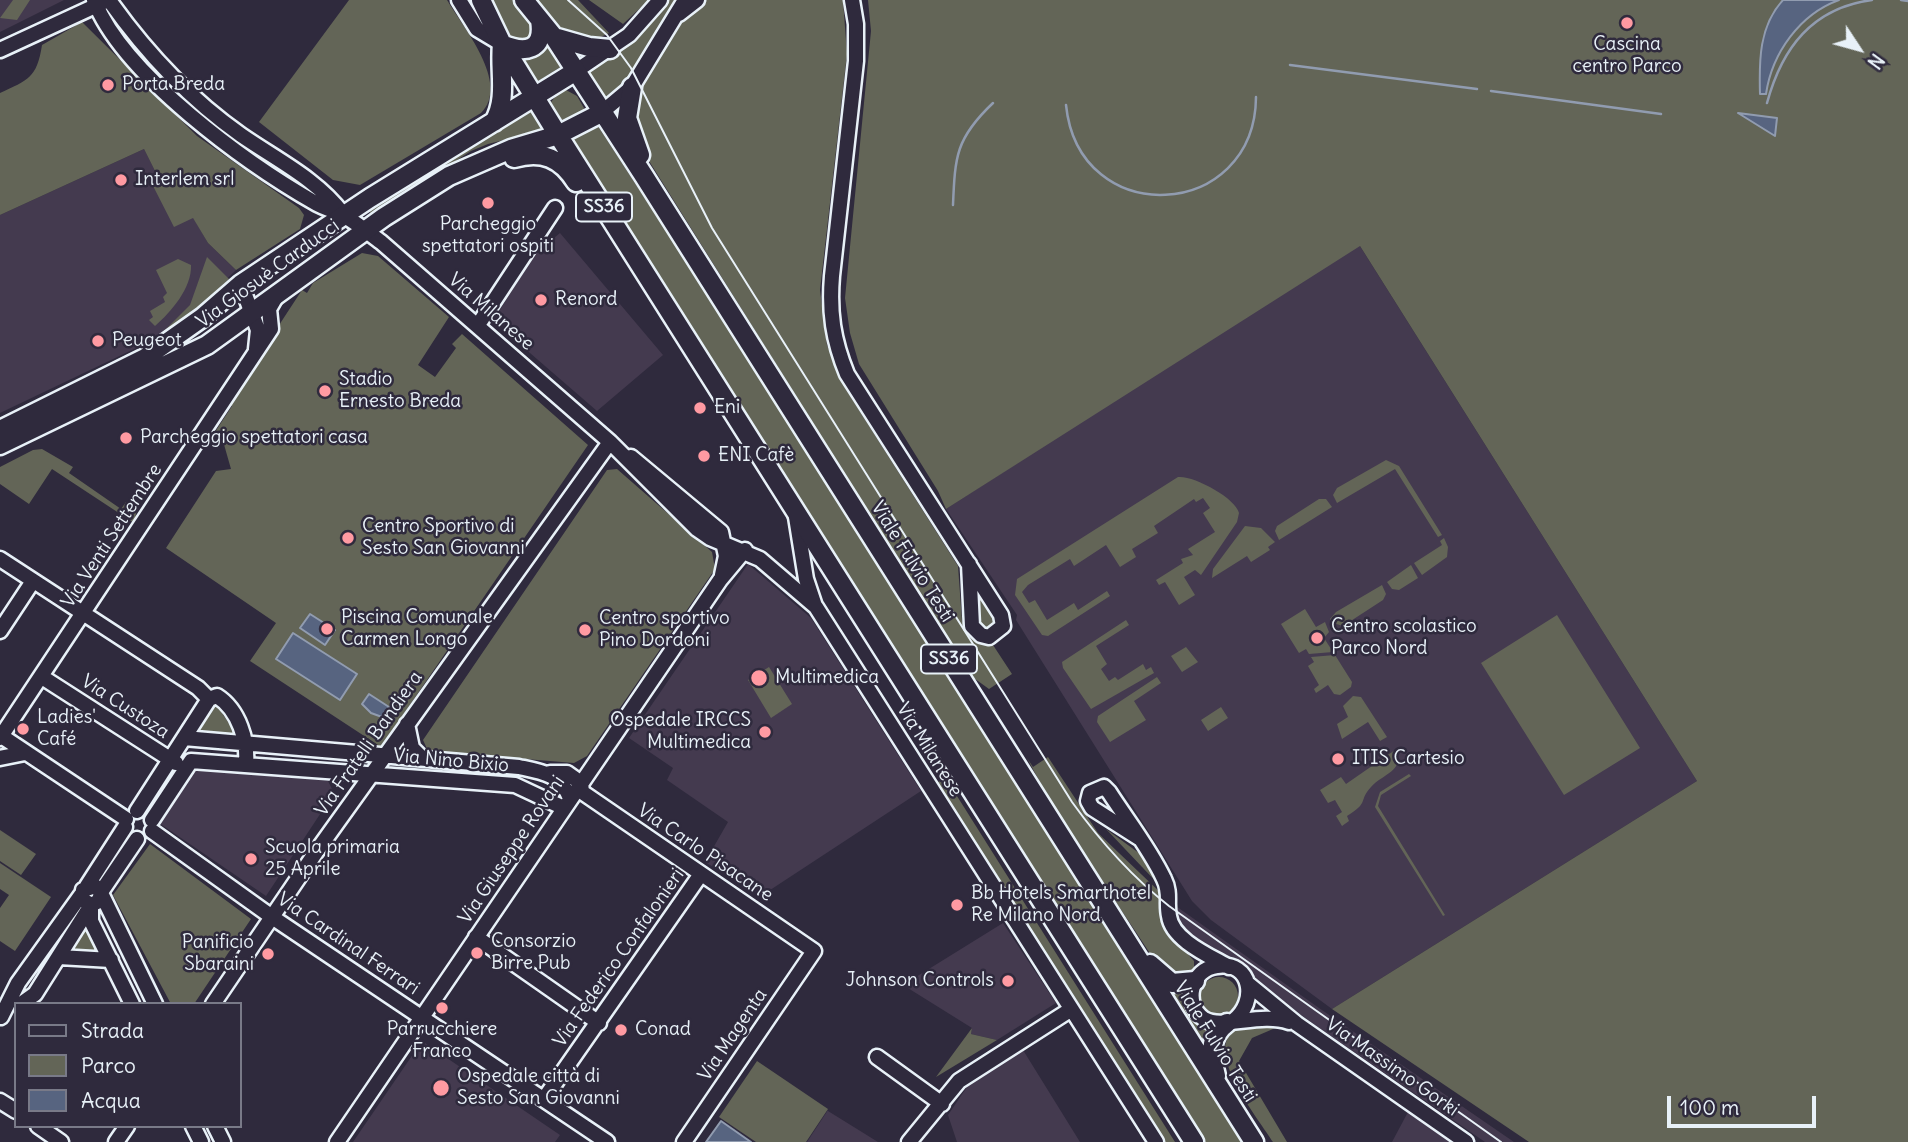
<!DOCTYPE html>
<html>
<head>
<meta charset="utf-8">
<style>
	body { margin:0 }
	#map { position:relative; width:1908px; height:1142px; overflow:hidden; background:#2f2a3d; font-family:Delius,sans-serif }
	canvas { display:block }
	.legend { position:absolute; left:14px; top:1002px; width:228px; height:126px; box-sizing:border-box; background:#2f2a3d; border:2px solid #797a88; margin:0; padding:9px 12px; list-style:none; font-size:21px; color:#e8f1f8 }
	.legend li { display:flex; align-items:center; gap:14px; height:35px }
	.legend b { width:35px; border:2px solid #797a88 }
	.north { position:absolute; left:1824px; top:14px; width:70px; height:70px; -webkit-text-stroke:5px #2f2a3d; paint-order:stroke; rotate:126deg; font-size:19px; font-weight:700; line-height:28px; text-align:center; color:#e8f1f8 }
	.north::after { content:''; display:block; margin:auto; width:24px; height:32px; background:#e8f1f8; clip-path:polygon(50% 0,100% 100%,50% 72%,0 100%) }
	.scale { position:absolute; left:1667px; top:1096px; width:149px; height:32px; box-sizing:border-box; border:4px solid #e8f1f8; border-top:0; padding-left:9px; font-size:21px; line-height:24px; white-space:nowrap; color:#e8f1f8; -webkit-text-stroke:5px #2f2a3d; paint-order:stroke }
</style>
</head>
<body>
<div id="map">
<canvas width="1908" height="1142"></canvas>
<ul class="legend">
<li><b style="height:9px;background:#2f2a3d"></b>Strada</li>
<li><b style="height:19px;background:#636557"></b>Parco</li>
<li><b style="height:19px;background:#576480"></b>Acqua</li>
</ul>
<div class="north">N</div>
<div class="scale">100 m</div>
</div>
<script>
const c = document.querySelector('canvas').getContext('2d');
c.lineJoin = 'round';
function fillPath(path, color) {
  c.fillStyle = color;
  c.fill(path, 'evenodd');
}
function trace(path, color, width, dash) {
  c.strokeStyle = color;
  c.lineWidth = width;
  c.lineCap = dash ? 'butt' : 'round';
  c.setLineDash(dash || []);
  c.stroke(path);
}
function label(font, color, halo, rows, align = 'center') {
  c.font = font + ' Delius,sans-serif';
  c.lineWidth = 5;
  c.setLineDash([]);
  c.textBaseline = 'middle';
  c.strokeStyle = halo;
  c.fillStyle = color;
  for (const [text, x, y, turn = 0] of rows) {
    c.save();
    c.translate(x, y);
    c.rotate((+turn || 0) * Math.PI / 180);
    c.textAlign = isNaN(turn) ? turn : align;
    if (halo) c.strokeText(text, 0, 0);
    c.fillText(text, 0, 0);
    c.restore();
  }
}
fillPath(new Path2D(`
	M0,0H64L0,32Z
	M144,149L157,175L151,179L193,217L208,243L236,270L176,329L0,413V215Z
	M560,233L663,355L597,411L493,321L535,254Z
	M1358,243L1697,781L1332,1009L1211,920L1192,901L1016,620L1017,615L946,509Z
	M748,564L811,618L921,791L761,896L705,862L728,822L667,780L673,768L629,738Z
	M195,769L328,781L334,793L266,896L159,823Z
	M1173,904L1319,1008L1514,1142H1485L1315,1025L1178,926Z
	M1003,923L1056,1003L997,1040L971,1034L972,1028L903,985Z
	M422,1041L560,1135L555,1142H353Z
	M1023,1050L1080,1142H957L948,1115L967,1087Z
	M828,1110V1111L878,1142H807Z
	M1408,1112L1450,1142H1392Z`), '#443a4f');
fillPath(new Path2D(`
	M13,0H30L17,20L0,18Z
	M349,0H447C463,27 511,84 481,113L360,185L333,180L259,122Z
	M492,0H515L535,29L530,42L514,43Z
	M536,0H578L609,33L595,40L563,35Z
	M589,0H649L623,24Z
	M668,0H679L627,80L604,98L587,73L632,42Z
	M704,0H843L847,54L820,290L827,345L847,391L958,566L962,621L975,640L993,645L1012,674L989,689L971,676L634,137V93L682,20Z
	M868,0H1908V1142H1529L1332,1009L1697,781L1360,246L946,509L938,491L859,364L850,333L845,298L871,31Z
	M82,22L197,136L299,208L304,215L300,229L236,270L208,243L193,218L174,227L150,180L157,175L144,149L0,215V93C28,80 37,78 42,45Z
	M548,38L565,64L537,82L520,56C536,58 543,53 548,38Z
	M566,90L577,96L584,108L582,113L565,121L558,118L551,102L559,92Z
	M531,110L544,130L488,144L471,151L372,215L369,211Z
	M596,123L761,377L1244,1142H1203L570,138Z
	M362,253L378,256L449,317L418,365L435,377L456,348L452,344L462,334L588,445L381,747L250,661L276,623L166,548L216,471L231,469L223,441L213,435L232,406L228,403L302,290L307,293L313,283Z
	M207,257L229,279L183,322L152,343L190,305Z
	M178,259L191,265C192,288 171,312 155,326L149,320L153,317L150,311L165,302L163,297L167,293L156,270Z
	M42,449L73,467L69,473L121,509L126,502L137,509L134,523L52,469L29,504L0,484V467L33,450Z
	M1386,460L1399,466L1442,535L1438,537L1395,469L1337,503L1333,495L1337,488Z
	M617,469L712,552L715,569L587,756L574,763L428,751L423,740L607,470Z
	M1178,477C1193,475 1236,498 1239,513L1237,522L1201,575L1195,570L1184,577L1195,595L1179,605L1165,582L1159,585L1156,580L1183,563L1181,559L1193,555L1188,549L1215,532L1203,513L1210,508L1203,498L1196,502L1194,499L1154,526L1158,533L1132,549L1136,557L1120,567L1106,545L1074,566L1070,559L1028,585L1022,592L1029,603L1035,600L1047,620L1074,603L1078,610L1107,591L1110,596L1048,636L1042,635L1015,595L1017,579Z
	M1319,499H1326L1332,507L1279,540L1275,531L1277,526Z
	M1245,526L1261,528L1275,542L1268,547L1270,550L1251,562L1247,556L1212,578L1213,569Z
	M1444,538L1448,547L1447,557L1422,575L1414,563L1442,545L1440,541Z
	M1411,565L1418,578L1399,590L1392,589L1387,582Z
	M1382,585L1386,594L1383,600L1343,626L1333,623L1330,619L1336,612Z
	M976,594L980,595L996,620L994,626L986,630L977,621Z
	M1305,609L1316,627L1325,622L1329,632L1324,638L1333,652L1309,654L1306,649L1299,653L1281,624Z
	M1557,615L1640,748L1564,795L1481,663Z
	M1126,620L1129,625L1096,646L1107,664L1101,669L1109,681L1115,677L1118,680L1143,664L1146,670L1151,667L1154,673L1091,709L1063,668L1062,662Z
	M1186,647L1198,662L1182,672L1171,656Z
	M1335,655L1352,682L1351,687L1340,695L1334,694L1328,685L1316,693L1314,689L1319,685L1308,666L1314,662L1311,657Z
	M769,667L792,704L771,718L748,680Z
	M1157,677L1161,683L1134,701L1146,720L1110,742L1097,722L1098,716Z
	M1353,696L1361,697L1387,737L1380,741L1368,722L1342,739L1337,724L1348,717L1343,706Z
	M216,704L238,737L193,734L212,705Z
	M1221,707L1228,718L1208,731L1201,720Z
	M1395,750C1406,771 1382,774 1371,787C1358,801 1370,802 1347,816L1349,821L1342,826L1336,816L1342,812L1335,800L1328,803L1320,790L1341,777L1346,784Z
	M1048,757L1098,833L1163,895L1172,936L1194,961V969L1189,979L1162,972C1117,901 1066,833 1027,758L1033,767Z
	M1409,774L1411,776L1381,795L1378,806L1445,915L1443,916L1375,807L1380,792Z
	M945,777L1175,1142H1163L937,783Z
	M1106,829L1143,856L1162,888Z
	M0,830L36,854L21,875L0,861Z
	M150,844L251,919L194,1004H171L113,895Z
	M0,863L51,897L15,951L0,941V908L9,895L0,889Z
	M88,924L100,953L71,950Z
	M1200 996a19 19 0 1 1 38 0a19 19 0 1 1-38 0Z
	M1166,988H1185L1186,1005L1214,1027L1204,1048Z
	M1266,1020L1280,1026L1252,1038L1239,1061L1287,1142H1273C1260,1121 1209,1058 1230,1035C1238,1026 1255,1024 1266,1020Z
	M972,1028L971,1034L997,1040L936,1077Z
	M757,1061L828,1109L806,1142H756L719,1117Z`), '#636557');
const water = new Path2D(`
	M1783,0H1839C1800,14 1772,53 1766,94H1760C1759,61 1759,26 1783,0Z
	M1738,113L1777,118L1775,136Z
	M310,614L335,630L325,645L300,628Z
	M293,633L357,674L340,700L276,659Z
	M369,694L389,707L382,717L371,713L362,704Z
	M721,1121L751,1142H706Z`);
fillPath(water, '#576480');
trace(water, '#919cb0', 2);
trace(new Path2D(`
	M1901,0L1908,1
	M1290,65L1477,89
	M1491,91L1661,114
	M1767,103C1782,48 1812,8 1872,0
	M1066,105C1079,231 1255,221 1256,97
	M953,205C955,156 956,138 993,103`), '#919cb0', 2.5);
const minor = new Path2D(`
	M94,0C123,75 247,164 317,204C326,209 337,211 346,217C358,224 370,234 381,242L610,442L697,529L710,538L760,559L816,607L1156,1142
	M109,0C145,51 190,99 241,135C277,160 317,179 343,214
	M459,0L477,29L502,44
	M852,0L856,24V61L832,276C829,312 833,340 847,374L1001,615L1003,626L989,637L981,635L972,626L969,564
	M679,14L697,0
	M0,50L104,2
	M576,71L629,35L660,0
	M601,113L632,87L685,0
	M241,284L258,330L256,349
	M478,325L555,208
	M631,457L721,532L726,556L722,575
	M796,517L806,579L815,606
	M0,559L198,688L209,699
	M0,631L33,581
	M42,677L176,763
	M407,724L412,748L422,758
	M0,735L126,819
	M0,738L271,329L269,309L277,295
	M184,738L519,767C543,772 560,774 570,798
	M0,758L25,753
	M550,773H567L581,783
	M581,783L582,792L814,951L684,1142
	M137,811L209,699L217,696C239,710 248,741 246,765
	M152,820L191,761L515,785L564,808
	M152,831L272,917L607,1142
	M1139,838L1092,808L1088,801L1090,793L1104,787L1109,792C1127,820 1150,849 1164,879C1171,893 1166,903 1169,916C1172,940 1210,956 1229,967
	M87,886L125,827
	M101,892L95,886L83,890L82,899L91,905L99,901L101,892L137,839
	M101,893L155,1004
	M91,906V921L132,1004
	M476,937L599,1023
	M59,957L111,960
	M1247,983L1297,1024L1466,1142
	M21,1004L35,994L91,905
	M213,1004L316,852L610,442
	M1,1017L18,983L81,895
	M1233,1021C1258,1002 1252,961 1217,966C1191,969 1182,1004 1204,1019C1221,1030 1261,1012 1289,1022
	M877,1057L942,1104
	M544,1099L701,874
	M0,1101L16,1111
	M38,1126L61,1142
	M193,1126L201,1142
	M215,1126L223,1142
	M116,1142L127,1126
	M337,1142L720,580L745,550
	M909,1142L959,1081L1070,1010`);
const major = new Path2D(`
	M481,0L502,44L558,135L1194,1142
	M524,0L554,37L644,176L1254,1142
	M554,37L589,47L610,49
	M502,44C525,54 545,51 540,20
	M632,87L627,118L640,155
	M494,122C508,98 499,70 502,44
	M514,158C542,150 561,158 576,182
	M0,430L145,358L203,317L241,284L370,198L576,71
	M0,445L207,345L384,217L449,176L511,149L558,135L601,113
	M1150,964L1172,983L1195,981
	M1216,1076C1211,1056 1208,1037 1227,1023`);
trace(minor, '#e8f1f8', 19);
trace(major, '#e8f1f8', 23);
trace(minor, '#2f2a3d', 14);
trace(major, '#2f2a3d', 18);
trace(new Path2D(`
	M568,0L607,35L631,68L712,228L1072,802C1100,841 1131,876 1169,906L1501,1142`), '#e8f1f8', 2);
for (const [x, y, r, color] of [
	[1627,23,7,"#ff9aa2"],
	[108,85,7,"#ff9aa2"],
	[121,180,7,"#ff9aa2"],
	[488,203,7,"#ff9aa2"],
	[541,300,7,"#ff9aa2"],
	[98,341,7,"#ff9aa2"],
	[325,391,7,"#ff9aa2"],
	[700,408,7,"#ff9aa2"],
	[126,438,7,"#ff9aa2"],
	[704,456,7,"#ff9aa2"],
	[348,538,7,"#ff9aa2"],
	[327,629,7,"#ff9aa2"],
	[585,630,7,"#ff9aa2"],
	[1317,638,7,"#ff9aa2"],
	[759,678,9,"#ff9aa2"],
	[23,729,7,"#ff9aa2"],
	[765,732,7,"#ff9aa2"],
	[1338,759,7,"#ff9aa2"],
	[251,859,7,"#ff9aa2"],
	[957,905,7,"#ff9aa2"],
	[477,953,7,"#ff9aa2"],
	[268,954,7,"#ff9aa2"],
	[1008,981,7,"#ff9aa2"],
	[442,1008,7,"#ff9aa2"],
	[621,1030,7,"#ff9aa2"],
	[441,1088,9,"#ff9aa2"]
]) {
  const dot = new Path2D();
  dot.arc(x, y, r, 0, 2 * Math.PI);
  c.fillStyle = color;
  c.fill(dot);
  trace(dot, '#2f2a3d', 2.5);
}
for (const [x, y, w] of [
	[604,207,56],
	[949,659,56]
]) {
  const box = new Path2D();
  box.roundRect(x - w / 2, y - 14.5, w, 29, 5);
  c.fillStyle = '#2f2a3d';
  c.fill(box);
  trace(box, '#e8f1f8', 2);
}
label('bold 18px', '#e8f1f8', null, [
	["SS36",604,207],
	["SS36",949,659]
]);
label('19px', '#e8f1f8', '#2f2a3d', [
	["Cascina",1627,45,"center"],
	["centro Parco",1627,67,"center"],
	["Porta Breda",122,85],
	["Interlem srl",135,180],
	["Parcheggio",488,225,"center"],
	["spettatori ospiti",488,247,"center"],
	["Renord",555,300],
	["Peugeot",112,341],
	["Stadio",339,380],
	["Ernesto Breda",339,402],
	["Eni",714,408],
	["Parcheggio spettatori casa",140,438],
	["ENI Cafè",718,456],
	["Centro Sportivo di",362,527],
	["Sesto San Giovanni",362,549],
	["Piscina Comunale",341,618],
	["Carmen Longo",341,640],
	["Centro sportivo",599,619],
	["Pino Dordoni",599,641],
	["Centro scolastico",1331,627],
	["Parco Nord",1331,649],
	["Multimedica",775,678],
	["Ladies'",37,718],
	["Café",37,740],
	["Ospedale IRCCS",751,721,"right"],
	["Multimedica",751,743,"right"],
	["ITIS Cartesio",1352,759],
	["Scuola primaria",265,848],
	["25 Aprile",265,870],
	["Bb Hotels Smarthotel",971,894],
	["Re Milano Nord",971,916],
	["Consorzio",491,942],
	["Birre Pub",491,964],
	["Panificio",254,943,"right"],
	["Sbaraini",254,965,"right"],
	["Johnson Controls",994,981,"right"],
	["Parrucchiere",442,1030,"center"],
	["Franco",442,1052,"center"],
	["Conad",635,1030],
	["Ospedale città di",457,1077],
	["Sesto San Giovanni",457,1099]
], 'left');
label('19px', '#e8f1f8', '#2f2a3d', [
	["Via Giosuè Carducci",268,274,-36],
	["Via Milanese",491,312,41],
	["Via Venti Settembre",112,536,-57],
	["Viale Fulvio Testi",912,562,58],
	["Via Custoza",125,707,33],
	["Via Fratelli Bandiera",369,744,-55],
	["Via Milanese",929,750,58],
	["Via Nino Bixio",451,761,5],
	["Via Giuseppe Rovani",512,850,-56],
	["Via Carlo Pisacane",705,853,34],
	["Via Cardinal Ferrari",348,944,34],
	["Via Federico Confalonieri",619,958,-55],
	["Via Magenta",733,1035,-56],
	["Viale Fulvio Testi",1215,1042,58],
	["Via Massimo Gorki",1392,1067,35]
]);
</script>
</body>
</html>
